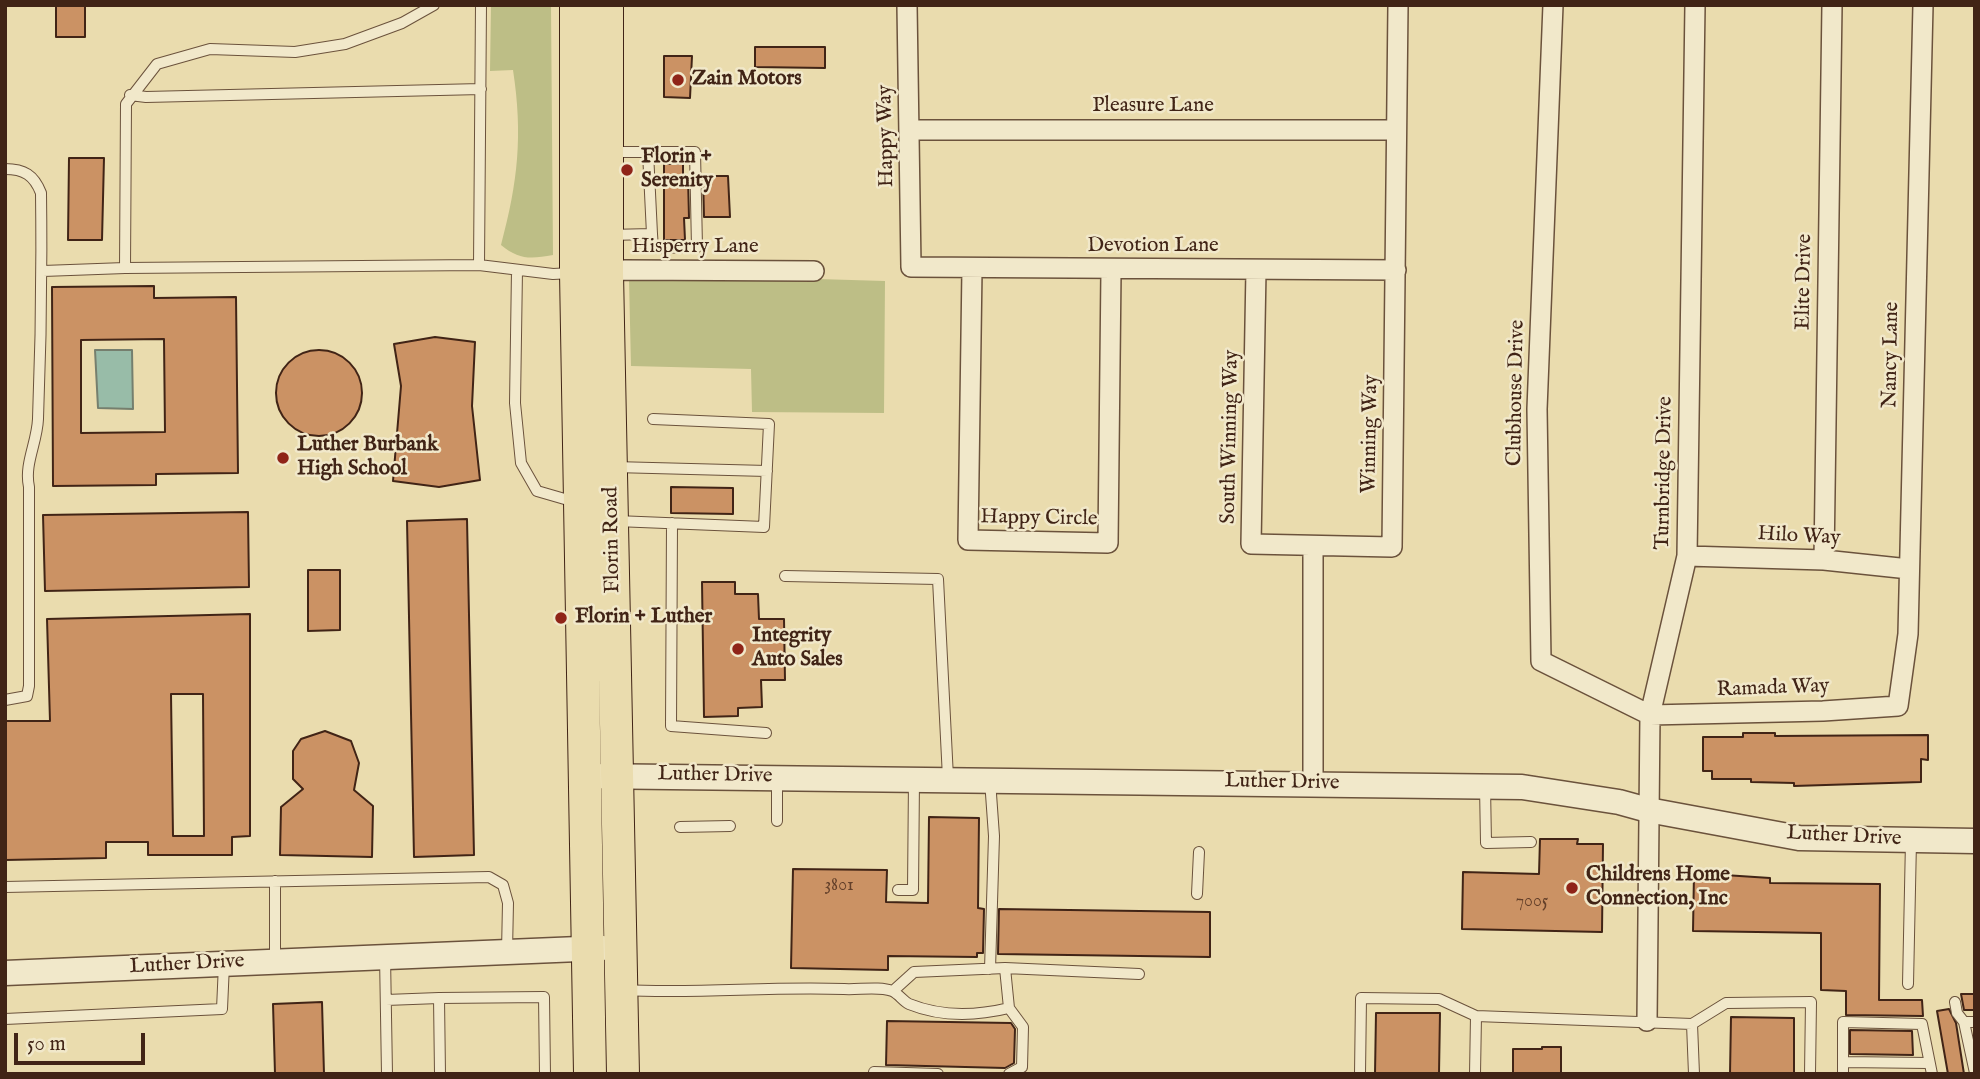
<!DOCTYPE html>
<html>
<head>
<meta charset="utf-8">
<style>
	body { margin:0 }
	#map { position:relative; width:1980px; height:1079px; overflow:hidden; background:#eadcae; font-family:"IM FELL English",serif }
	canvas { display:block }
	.frame { position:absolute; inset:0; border:7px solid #412416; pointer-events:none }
	.scale { position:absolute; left:14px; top:1033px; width:131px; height:32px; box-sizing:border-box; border:4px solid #412416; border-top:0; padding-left:9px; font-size:21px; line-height:24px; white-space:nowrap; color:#412416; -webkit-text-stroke:5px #f1e8ca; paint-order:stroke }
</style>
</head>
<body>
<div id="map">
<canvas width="1980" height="1079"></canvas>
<div class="frame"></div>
<div class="scale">50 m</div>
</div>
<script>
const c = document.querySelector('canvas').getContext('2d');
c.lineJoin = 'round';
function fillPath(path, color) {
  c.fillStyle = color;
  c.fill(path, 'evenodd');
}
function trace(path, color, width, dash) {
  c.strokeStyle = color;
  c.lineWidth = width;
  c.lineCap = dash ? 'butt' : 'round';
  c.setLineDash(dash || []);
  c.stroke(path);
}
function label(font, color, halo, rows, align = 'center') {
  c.font = font + ' "IM FELL English",serif';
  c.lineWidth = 5;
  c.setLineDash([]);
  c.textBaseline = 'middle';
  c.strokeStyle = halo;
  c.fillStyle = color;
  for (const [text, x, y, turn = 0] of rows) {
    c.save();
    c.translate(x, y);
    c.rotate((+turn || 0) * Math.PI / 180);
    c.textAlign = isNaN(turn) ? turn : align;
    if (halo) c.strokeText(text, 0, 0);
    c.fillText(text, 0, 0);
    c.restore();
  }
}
fillPath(new Path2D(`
	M491,5H551L553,255C531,259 519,260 501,245C518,182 523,135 513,70L490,71Z
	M648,274L885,281L884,413L752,412L751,369L631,366L629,280Z`), '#bdbe86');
const water = new Path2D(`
	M95,350H132L133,409L98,408Z`);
fillPath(water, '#98bca8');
trace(water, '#757f6e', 2);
const building = new Path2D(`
	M56,5H85V37H56Z
	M755,47H825V68L755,67Z
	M664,56H692L690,98L664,97Z
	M69,158H104L102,240H68Z
	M664,164H683V177H688L689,218H684L685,240H664Z
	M703,176H728L730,217H704Z
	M154,286V298L236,297L238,473L156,474V485L53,486L52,287ZM164,339L165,432L81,433V340Z
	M435,337L475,342L472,406L480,480L439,487L393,481L401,386L394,344Z
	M276 393a43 43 0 1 1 86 0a43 43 0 1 1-86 0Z
	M671,487L733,488V514L671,513Z
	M248,512L249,587L45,591L43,515Z
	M467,519L474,855L414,857L407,521Z
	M308,570H340V630L308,631Z
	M702,582H735V594H758L759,619H784L785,680H761L762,707L738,708V716L704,717Z
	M250,614V836L232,837V855H148V842H106V858L5,860V721H50L47,619ZM171,694H203L204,836H173Z
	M325,731L351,741L359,763L354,790L373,806L372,857L280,855L281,807L303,789L293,779V751L301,739Z
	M1743,733H1775V736L1928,735V760L1921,759V782L1794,786V783L1751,782V779H1712V771H1703V737H1743Z
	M929,817L979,818L978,908L984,909L983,953H977V957L888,956V970L791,968L793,869L887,870L886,902L928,903Z
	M1540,839H1578L1577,844H1603L1602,932L1462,929L1463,872L1539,874Z
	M1694,873L1770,878V883L1880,884L1879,1000H1922L1923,1016L1846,1015V991L1821,990V933L1693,931Z
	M999,909L1210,912V957L998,954Z
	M1961,994H1975V1010H1964Z
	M322,1002L324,1074H275L273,1004Z
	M1949,1009L1956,1023L1964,1074H1948L1937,1011Z
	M1376,1013H1440L1439,1074H1375Z
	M1731,1017L1794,1018V1074H1730Z
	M887,1021L1011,1023L1015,1029L1014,1063L1005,1068L886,1065Z
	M1850,1030L1912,1031L1913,1055L1850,1054Z
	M1542,1047H1561V1074H1513V1049H1542Z`);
fillPath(building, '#cb9264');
trace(building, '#412416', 2);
const service = new Path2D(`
	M434,5L402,23L345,44L295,52L210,49L157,64L126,104L125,268L479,265L553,274L572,273
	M130,95L146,97L481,89
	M648,152L652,234
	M5,169C24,169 34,175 41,193C42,269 41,344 38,419C37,443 24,464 29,487V686L27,696L5,700
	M609,235L652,234L653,248L697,247L695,152H611
	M479,265L481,5
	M517,270L515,403L521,463L537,491L575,502
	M43,271L125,268
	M614,467L767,471
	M616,521L764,527L769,424L653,419
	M672,523L671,726L766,733
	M785,576L938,579L948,778
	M777,780V821
	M990,780L994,836L990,969
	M1485,786L1486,843L1531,842
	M680,827L730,826
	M275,881V961
	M5,887L489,877L503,885L508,903L507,951
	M898,890H913L914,779
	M1197,894L1199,852
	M385,956L387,1074
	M1005,968L1139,974
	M1908,984L1911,841
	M624,990C698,994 771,986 844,989C858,990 880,986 892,991C899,994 903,1001 909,1004C941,1017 976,1016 1009,1008L1005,968L914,972L893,991
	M439,998L544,997L545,1074
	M386,1000L439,998L440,1074
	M1955,1002L1957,1013L1964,1022H1975
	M5,1019L222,1009L224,964
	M1964,1022L1975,1073
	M1692,1024L1694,1074
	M1843,1062L1929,1063
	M874,1072L938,1074
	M1009,1074L1022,1067L1023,1027L1009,1008
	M1360,1074L1361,998L1439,999L1476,1016L1692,1024L1726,1003L1811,1002L1810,1074
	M1475,1074L1476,1016
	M1843,1074V1022L1922,1024L1932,1074`);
const minor = new Path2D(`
	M907,5L911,267L1396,270
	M1553,5L1537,409L1541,661L1650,715L1823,711L1898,706L1908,634L1923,5
	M910,130H1396
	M972,269L968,540L1108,543L1111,271
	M1256,270L1251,544L1392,547L1398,5
	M599,273L625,270L814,271
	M1313,547V783
	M1687,556L1824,560L1909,569
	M1824,560L1832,5
	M1647,1021L1650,715L1687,556L1695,5`);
const tertiary = new Path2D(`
	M585,776L1522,787L1619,802L1648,810L1799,838L1975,841
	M5,973L603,948`);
const primary = new Path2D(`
	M576,5V273L590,1074
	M607,5V273L623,1074`);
trace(service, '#6b523c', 12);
trace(minor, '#6b523c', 22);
trace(tertiary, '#6b523c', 27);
trace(primary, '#412416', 34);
trace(service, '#f1e8ca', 10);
trace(minor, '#f1e8ca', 19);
trace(tertiary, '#f1e8ca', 24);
trace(primary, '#eadcae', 32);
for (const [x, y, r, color] of [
	[678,80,7,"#8f2418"],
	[627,170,7,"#8f2418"],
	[283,458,7,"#8f2418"],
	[561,618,7,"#8f2418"],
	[738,649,7,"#8f2418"],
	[1572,888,7,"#8f2418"]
]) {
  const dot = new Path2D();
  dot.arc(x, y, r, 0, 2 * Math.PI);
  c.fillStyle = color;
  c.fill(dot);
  trace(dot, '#f1e8ca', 2.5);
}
label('18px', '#64402a', null, [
	["3801",839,886],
	["7005",1532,902]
]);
label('bold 21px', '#412416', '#f1e8ca', [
	["Zain Motors",692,80],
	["Florin +",641,158],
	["Serenity",641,182],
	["Luther Burbank",297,446],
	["High School",297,470],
	["Florin + Luther",575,618],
	["Integrity",752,637],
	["Auto Sales",752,661],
	["Childrens Home",1586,876],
	["Connection, Inc",1586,900]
], 'left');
label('21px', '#412416', '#f1e8ca', [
	["Pleasure Lane",1153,107],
	["Happy Way",887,136,-91],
	["Devotion Lane",1153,247],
	["Hisperry Lane",695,248],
	["Elite Drive",1805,282,-89],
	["Nancy Lane",1892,355,-89],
	["Clubhouse Drive",1517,393,-89],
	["Winning Way",1371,434,-89],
	["South Winning Way",1231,437,-89],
	["Turnbridge Drive",1665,473,-89],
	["Happy Circle",1039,519,1],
	["Hilo Way",1799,537,3],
	["Florin Road",613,540,-91],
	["Ramada Way",1773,689,-2],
	["Luther Drive",715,776,1],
	["Luther Drive",1282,783,1],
	["Luther Drive",1844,837,3],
	["Luther Drive",187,965,-3]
]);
</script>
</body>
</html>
